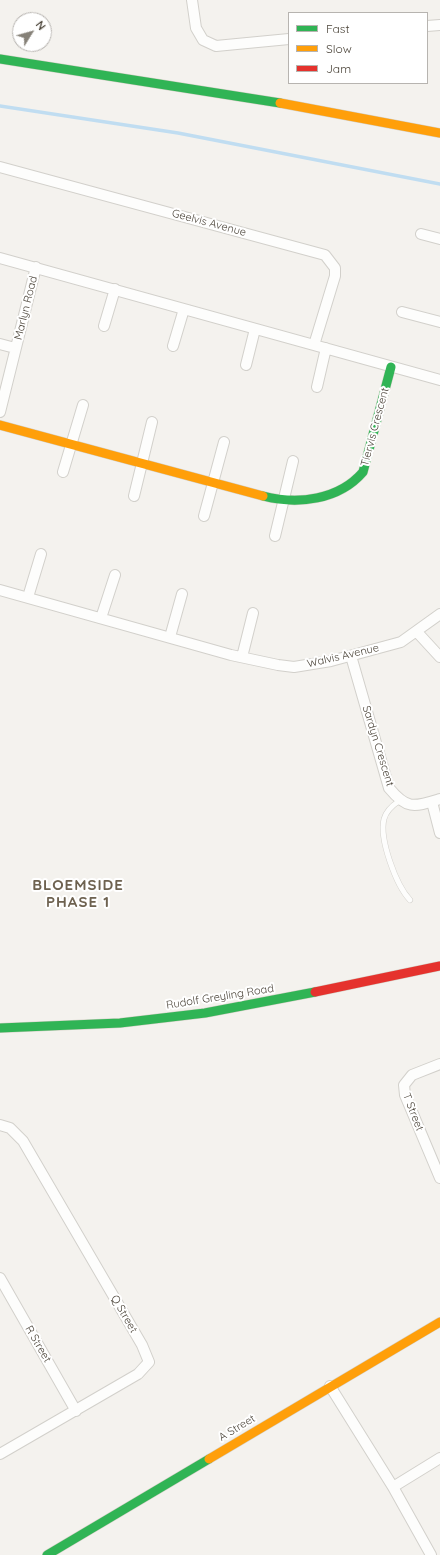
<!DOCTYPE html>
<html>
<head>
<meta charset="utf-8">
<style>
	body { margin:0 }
	#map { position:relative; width:440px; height:1555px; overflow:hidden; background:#f4f2ee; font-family:Quicksand,sans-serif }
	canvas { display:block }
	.legend { position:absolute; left:288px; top:12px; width:140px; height:72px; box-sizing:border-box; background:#fff; border:1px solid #b7b4b0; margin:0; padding:5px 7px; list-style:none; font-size:12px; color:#4b4439 }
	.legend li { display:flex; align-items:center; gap:8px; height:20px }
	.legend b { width:20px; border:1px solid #b7b4b0 }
	.north { position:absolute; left:12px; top:12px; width:40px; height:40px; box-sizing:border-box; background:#fff; border:1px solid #b7b4b0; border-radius:50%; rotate:53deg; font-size:11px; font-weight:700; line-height:16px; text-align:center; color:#4b4439 }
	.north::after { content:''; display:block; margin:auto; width:14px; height:18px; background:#868178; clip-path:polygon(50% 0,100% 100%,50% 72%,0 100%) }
</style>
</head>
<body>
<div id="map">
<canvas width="440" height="1555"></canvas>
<ul class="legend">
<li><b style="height:5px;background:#30b455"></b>Fast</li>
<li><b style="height:5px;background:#ff9f0a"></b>Slow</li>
<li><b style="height:5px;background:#e5322d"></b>Jam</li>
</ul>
<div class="north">N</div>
</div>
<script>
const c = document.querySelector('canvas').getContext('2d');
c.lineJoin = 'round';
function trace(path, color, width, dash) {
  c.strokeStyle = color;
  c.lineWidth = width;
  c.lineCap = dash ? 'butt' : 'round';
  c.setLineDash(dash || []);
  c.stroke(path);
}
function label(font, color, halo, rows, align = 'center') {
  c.font = font + ' Quicksand,sans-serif';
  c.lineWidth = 4;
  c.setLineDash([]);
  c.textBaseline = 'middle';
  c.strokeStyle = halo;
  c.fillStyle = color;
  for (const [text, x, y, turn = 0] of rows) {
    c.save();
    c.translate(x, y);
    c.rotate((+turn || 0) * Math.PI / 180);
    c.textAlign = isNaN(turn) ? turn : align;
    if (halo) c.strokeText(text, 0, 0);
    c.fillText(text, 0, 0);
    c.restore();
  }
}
trace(new Path2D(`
	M0,106L178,133L440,184`), '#c0ddf1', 3.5);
const lane = new Path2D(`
	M399,801C393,805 386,811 384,819C379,839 396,885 410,900`);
const street = new Path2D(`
	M192,0L196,28L203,40L216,46L289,39
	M427,26L440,25
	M0,167L325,255L335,268V276L314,345
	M421,234L440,239
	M0,258L440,380
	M402,312L440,322
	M104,326L115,289
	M0,344L15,348
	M173,346L184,309
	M246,365L255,329
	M317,387L326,348
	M0,412L36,267
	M63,472L83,405
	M134,496L152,422
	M204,516L224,442
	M275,536L293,461
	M0,590L231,655L278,665L294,667L331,661L401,642L440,614
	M28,597L41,554
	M101,618L115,575
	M417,632L440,657
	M170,637L182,594
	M351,656L389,788C407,810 414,807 440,799
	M242,657L253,613
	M432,802L440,833
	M440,1064L412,1075L404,1085L405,1095L440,1178
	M0,1125L10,1128L23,1141L142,1345L149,1362L138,1374L0,1454
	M0,1278L76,1411
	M330,1386L393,1487L431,1555
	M393,1487L440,1458`);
const fast = new Path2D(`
	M0,59L280,103
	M263,496C298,505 339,500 363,472L391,367
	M0,1028L120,1023L205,1013L315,992
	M47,1555L209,1459`);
const slow = new Path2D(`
	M280,103L440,133
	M0,425L263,496
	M209,1459L440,1322`);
const jam = new Path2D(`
	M315,992L440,966`);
trace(lane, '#d2d0cb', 6);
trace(street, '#d2d0cb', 12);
trace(fast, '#d3cfc5', 10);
trace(slow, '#d3cfc5', 10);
trace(jam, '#d3cfc5', 10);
trace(lane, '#fdfdfc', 5);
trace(street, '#fdfdfc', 10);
trace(fast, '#30b455', 9);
trace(slow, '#ff9f0a', 9);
trace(jam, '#e5322d', 9);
label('11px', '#4b4439', '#fff', [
	["Geelvis Avenue",209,223,15],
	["Marlyn Road",26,308,-76],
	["Tiervis Crescent",375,427,-75],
	["Walvis Avenue",343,656,-13],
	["Sardyn Crescent",378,746,73],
	["Rudolf Greyling Road",220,997,-9],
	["T Street",413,1112,69],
	["Q Street",124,1314,60],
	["R Street",38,1344,60],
	["A Street",237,1428,-31]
]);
c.letterSpacing = '1px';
label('bold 15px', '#6e6250', '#fff', [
	["BLOEMSIDE",78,885],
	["PHASE 1",78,902]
]);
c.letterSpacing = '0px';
</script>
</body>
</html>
